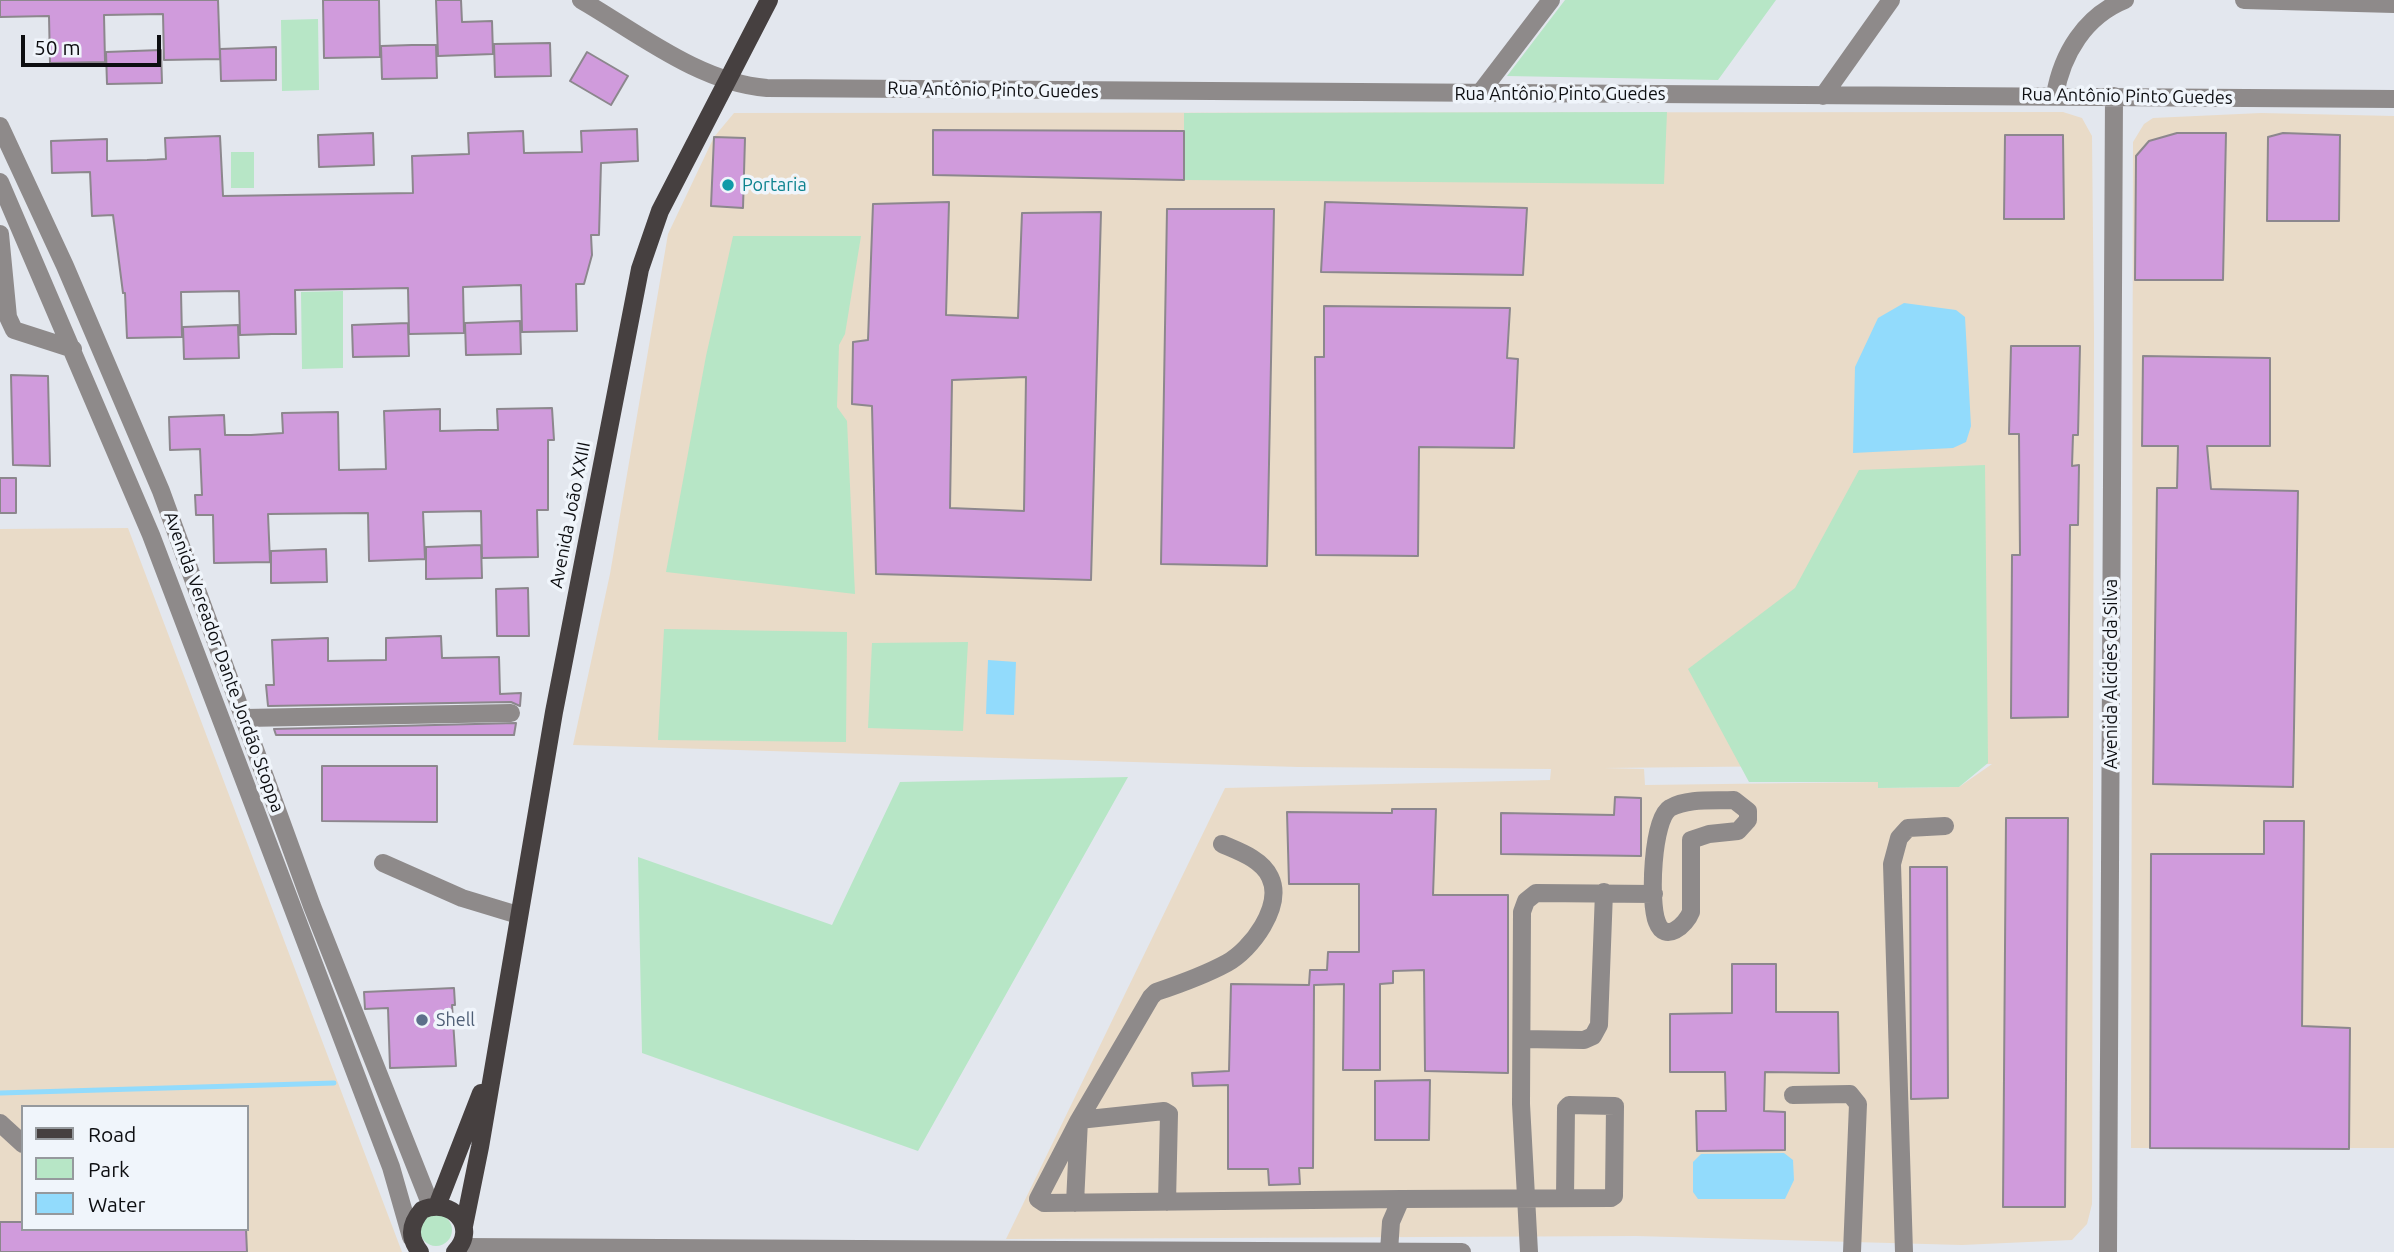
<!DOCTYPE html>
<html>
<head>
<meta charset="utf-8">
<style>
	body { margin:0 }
	#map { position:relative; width:2394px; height:1252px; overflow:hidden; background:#e3e7ee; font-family:Ubuntu,sans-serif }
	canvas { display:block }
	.legend { position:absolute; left:21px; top:1105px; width:228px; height:126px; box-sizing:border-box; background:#f0f5fb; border:2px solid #95999d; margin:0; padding:9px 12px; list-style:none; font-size:21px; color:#0d0e11 }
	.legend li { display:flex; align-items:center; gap:14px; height:35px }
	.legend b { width:35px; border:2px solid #95999d }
	.scale { position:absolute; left:21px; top:35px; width:140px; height:32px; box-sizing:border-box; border:4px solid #0d0e11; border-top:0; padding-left:9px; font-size:21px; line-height:24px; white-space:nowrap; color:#0d0e11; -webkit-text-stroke:5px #f0f5fb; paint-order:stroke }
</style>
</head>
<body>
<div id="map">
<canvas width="2394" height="1252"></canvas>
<ul class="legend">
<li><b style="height:9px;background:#464040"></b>Road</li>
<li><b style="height:19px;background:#b7e6c6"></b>Park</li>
<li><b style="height:19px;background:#92dbfc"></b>Water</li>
</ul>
<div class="scale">50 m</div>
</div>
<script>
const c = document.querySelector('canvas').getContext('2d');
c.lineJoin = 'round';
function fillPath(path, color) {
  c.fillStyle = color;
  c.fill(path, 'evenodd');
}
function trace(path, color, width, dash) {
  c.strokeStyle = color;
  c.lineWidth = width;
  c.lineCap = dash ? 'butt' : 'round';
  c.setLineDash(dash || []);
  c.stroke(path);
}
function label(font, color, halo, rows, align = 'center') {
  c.font = font + ' Ubuntu,sans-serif';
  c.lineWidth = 7;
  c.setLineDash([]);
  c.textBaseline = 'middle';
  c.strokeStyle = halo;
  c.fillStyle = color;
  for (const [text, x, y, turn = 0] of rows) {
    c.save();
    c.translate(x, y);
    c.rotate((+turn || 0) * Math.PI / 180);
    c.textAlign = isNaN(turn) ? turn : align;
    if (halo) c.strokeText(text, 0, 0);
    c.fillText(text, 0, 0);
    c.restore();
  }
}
fillPath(new Path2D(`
	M2063,112L2082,118L2092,136L2094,335L2092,1204L2087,1224L2072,1240L1962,1245L1636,1236L1006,1239L1225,788L1550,780L1551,769L1298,767L573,745L610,574L668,234L714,137L734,113ZM1992,764L1959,787L1878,788V782L1645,785L1644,769L1604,768Z
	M2261,113L2394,116V1148H2131L2133,142L2144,124L2153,118Z
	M128,528L402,1252H0V529ZM23,1107H247V1229H23Z`), '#e9dbc8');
fillPath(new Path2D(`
	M1565,0H1776L1718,80L1507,76Z
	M318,19L319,90L282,91L281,20Z
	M1667,112L1664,184L1184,180V113Z
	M231,152H254V188H231Z
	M733,236H861L845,334L839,345L837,407L847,421L855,594L666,572L706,356Z
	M343,291V368L302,369L301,292Z
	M1985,465L1988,763L1959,787L1878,788V782H1749L1688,669L1795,588L1859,470Z
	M664,629L847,632L846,742L658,740Z
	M968,642L963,731L868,728L872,643Z
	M1128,777L918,1151L642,1053L638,857L832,925L900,782Z
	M420 1230a16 16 0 1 1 32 0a16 16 0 1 1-32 0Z`), '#b7e6c6');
fillPath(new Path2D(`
	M1904,303L1956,310L1965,317L1971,426L1966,442L1953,448L1853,453L1855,367L1878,318Z
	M988,660L1016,662L1014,715L986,714Z
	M1784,1153L1793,1160L1794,1180L1785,1199H1698L1693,1192V1162L1701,1154Z`), '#92dbfc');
trace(new Path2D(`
	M0,1093L334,1083`), '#92dbfc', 5);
const building = new Path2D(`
	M0,0H218L220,59L164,60L163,14L104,15L105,62L50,63L49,16L0,17Z
	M323,0H379L380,57L324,58Z
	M436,0H461L462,22L492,21L493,54L438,56Z
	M550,43L551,76L495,77L494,44Z
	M412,45H436L437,78L382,79L381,46Z
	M276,47V80L221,81L220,49Z
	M161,50L162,83L107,84L106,52Z
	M587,52L628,76L611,105L570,81Z
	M637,129L638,161L601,163L599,235H591L592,255L584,284H576L577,331L522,332L521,285L463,287L464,333L409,334L408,288L295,290L296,334H272L240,335L239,291L181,292L182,337L127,338L125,293H123L113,215L92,216L90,172L52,173L51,141L107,139V161L147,160L166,159L165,138L220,136L223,196L413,193L412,156L469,154L468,133L523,131L524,153L582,152L581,131Z
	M933,130L1184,131V180L933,175Z
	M373,133L374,165L319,167L318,135Z
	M2177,133H2226L2223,280H2135L2136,156L2149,141Z
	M2283,133L2340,135L2339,221H2267L2268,137Z
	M2005,135H2063L2064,219H2004Z
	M714,137L745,138L743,208L711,206Z
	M949,202L946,315L1018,318L1022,213L1101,212L1091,580L876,574L872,406L852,404L853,342L868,340L873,204ZM1026,377L1024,511L950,508L952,380Z
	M1325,202L1527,208L1523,275L1321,272Z
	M1167,209H1274L1267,566L1161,564Z
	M1324,306L1510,308L1507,358L1518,359L1514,448L1419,447L1418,556L1316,555L1315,357H1324Z
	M520,321L521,354L466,355L465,323Z
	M408,323L409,356L353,357L352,325Z
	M238,325L239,358L184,359L183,327Z
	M2011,346H2080L2078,435H2073L2072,466L2079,465L2078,525H2070L2068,717L2011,718L2012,555H2020L2019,434H2009Z
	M2143,356L2270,358V446H2207L2211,489L2298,491L2293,787L2153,784L2157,488H2177L2178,446H2142Z
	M11,375L48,376L50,466L13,465Z
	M552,408L554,440H548V510H537L538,557L482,558L481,511L423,512L425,559L369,561L368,513L268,514L270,562L214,563L213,515H196L195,495H202L200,449L170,450L169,417L224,415L225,435H251L283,433L282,413L338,412L339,470L386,469L384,411L440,409V431L479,430H498L497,409Z
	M0,478H16V513H0Z
	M481,545L482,578L426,579V547Z
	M326,549L327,582L271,583V551Z
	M528,588L529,636H497L496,589Z
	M441,636L442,658L499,657L500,694L521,693L520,706L511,702L268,706L266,685H274L272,640L328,638V661L386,660V638Z
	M516,723L514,735H276L274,729Z
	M322,766H437V822L322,821Z
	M1615,797L1641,798V856L1501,854V813L1614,815Z
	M1392,809H1436L1433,895H1508V1073L1425,1071L1424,970L1393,971V983L1380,984V1070H1343L1344,984L1314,985L1313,1168H1299L1300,1184L1269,1185L1268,1169H1228V1085L1193,1086L1192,1073L1229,1071L1231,984L1309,985L1310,970H1327L1328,952H1359V884H1289L1287,812L1392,813Z
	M2006,818H2068L2065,1207H2003Z
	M2264,821H2304L2302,1026L2350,1028L2349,1149L2150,1148L2151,854H2264Z
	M1910,867H1947L1948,1098L1911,1099Z
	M1732,964H1776V1012H1838L1839,1073L1765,1072L1764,1111L1785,1112V1150L1697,1151L1696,1111H1726L1725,1072H1670V1014L1732,1013Z
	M454,988L455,1005H452L456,1066L390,1068L388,1008L365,1009L364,992Z
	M1430,1080L1429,1140H1375V1081Z
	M0,1222H23V1229H246L247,1252H0Z`);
fillPath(building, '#d09bdc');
trace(building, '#8c878d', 2);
trace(new Path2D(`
	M581,0C638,33 700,83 767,88L2394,99
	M2244,0L2394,4
	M1480,93L1551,0
	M2055,95C2062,54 2085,16 2125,0
	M1823,96L1891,0
	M0,126L65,266L161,491L312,906L431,1206
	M0,182L151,535L391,1167L411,1237
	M0,234L8,317L14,330L73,349
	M245,718L511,713
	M1734,800L1748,811V820L1738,831L1709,834L1691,840V912C1686,925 1665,944 1657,922C1649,903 1652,819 1670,808C1688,798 1714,801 1734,800Z
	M1222,844C1238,851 1262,859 1270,877C1284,906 1251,950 1227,963C1205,975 1180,984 1156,992L1151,997L1079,1120L1038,1199L1044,1203L1401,1199
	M383,863L462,898L518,915
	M1522,1039L1584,1040L1593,1036L1599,1025L1604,892
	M1793,1095L1850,1094L1858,1104L1852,1252
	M0,1123L23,1144
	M1075,1203L1079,1120L1164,1111L1169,1114L1167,1202
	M460,1247L1462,1252
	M1389,1251L1391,1222L1401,1199L1611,1198L1614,1196L1615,1106L1569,1105L1566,1108L1565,1198
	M1529,1252L1521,1104L1522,912L1526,901L1536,893L1654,894
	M1904,1252L1892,864L1899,838L1908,828L1945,826
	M2108,1252L2114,96`), '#8e8a8a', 18);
trace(new Path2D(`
	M437,1206L481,1093
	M464,1226L480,1147L554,712L640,269L660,211L769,0
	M420,1252C408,1237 410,1224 422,1210C452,1197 479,1227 455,1252`), '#464040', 18);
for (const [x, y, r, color] of [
	[728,185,7,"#0f9aa8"],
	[422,1020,7,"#5c6f8a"]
]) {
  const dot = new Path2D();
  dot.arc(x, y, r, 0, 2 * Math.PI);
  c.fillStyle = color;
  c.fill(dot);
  trace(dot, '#f0f5fb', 2.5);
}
label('18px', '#0d0e11', '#f0f5fb', [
	["Rua Antônio Pinto Guedes",993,90,1],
	["Rua Antônio Pinto Guedes",1560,94],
	["Rua Antônio Pinto Guedes",2127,96,1],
	["Avenida João XXIII",570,515,-79],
	["Avenida Vereador Dante Jordão Stoppa",224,662,70],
	["Avenida Alcides da Silva",2111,674,-90]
]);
label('18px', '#0d838f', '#f0f5fb', [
	["Portaria",742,185]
], 'left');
label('18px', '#4e5e75', '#f0f5fb', [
	["Shell",436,1020]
], 'left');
</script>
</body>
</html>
